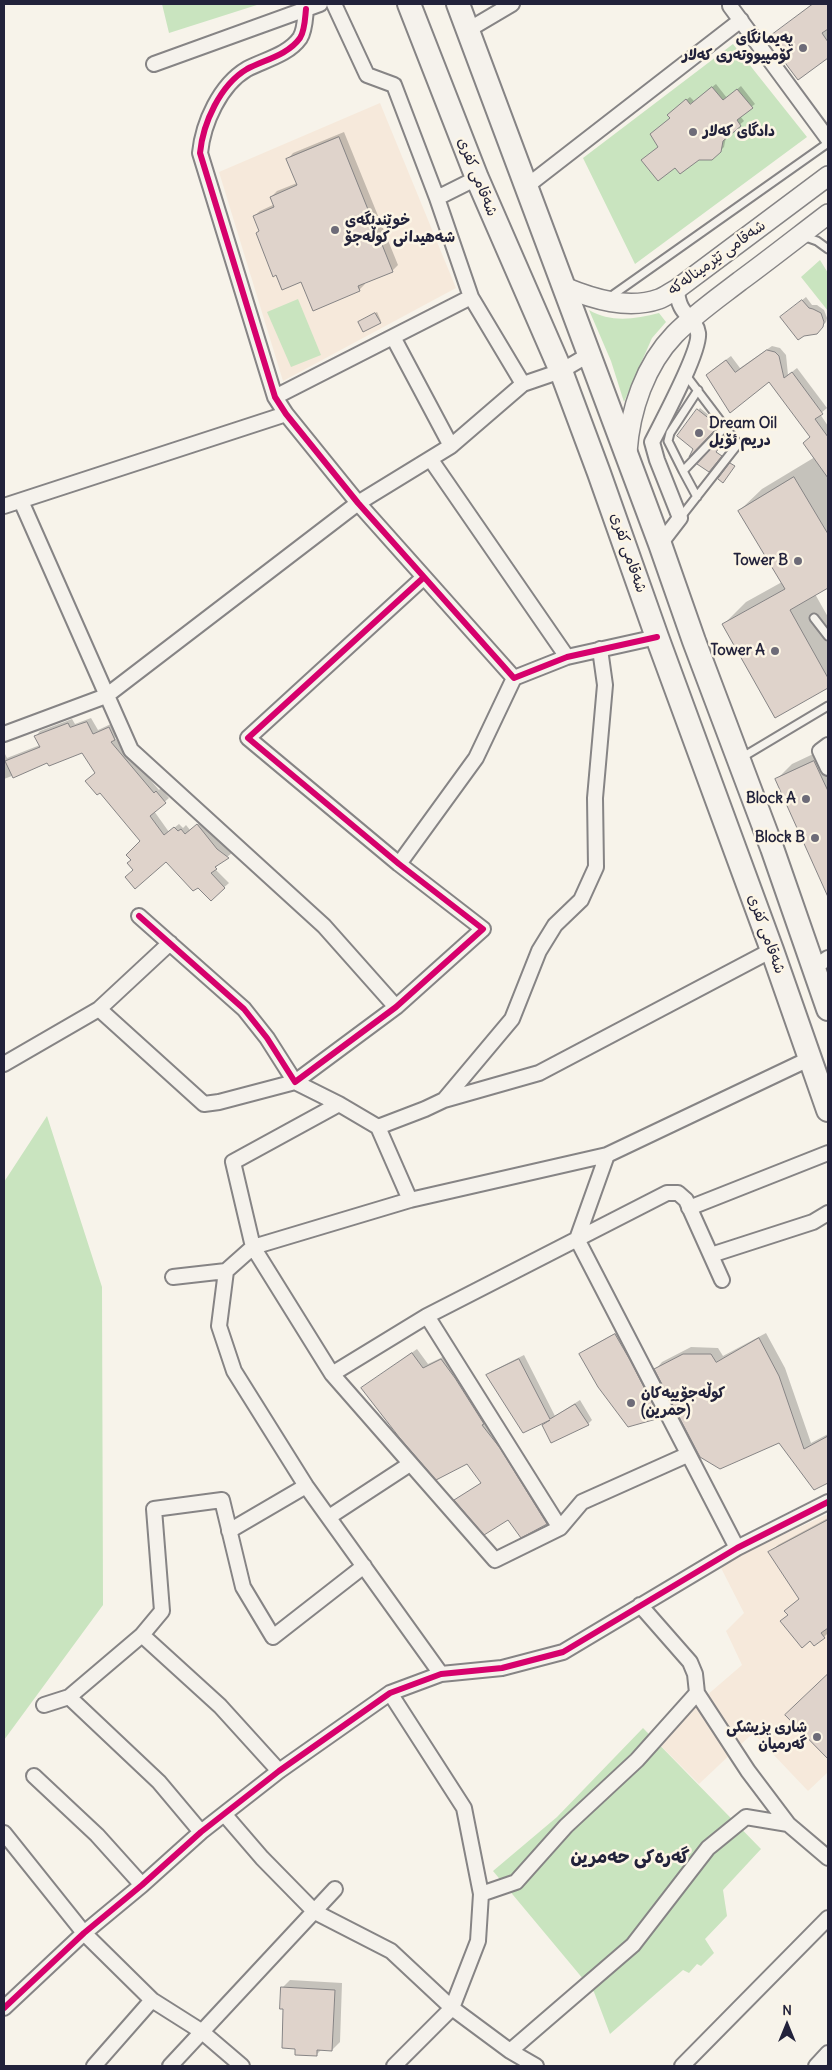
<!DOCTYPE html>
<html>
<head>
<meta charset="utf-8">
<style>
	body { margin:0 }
	#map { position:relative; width:832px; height:2070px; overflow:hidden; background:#f7f3ea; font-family:Delius,sans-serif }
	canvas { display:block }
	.frame { position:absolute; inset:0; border:5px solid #22223b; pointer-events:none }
	.north { position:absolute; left:762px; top:2000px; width:50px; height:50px; -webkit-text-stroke:4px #fcf5e5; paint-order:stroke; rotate:0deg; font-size:14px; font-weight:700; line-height:20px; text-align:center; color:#22223b }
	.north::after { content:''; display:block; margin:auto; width:18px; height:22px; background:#22223b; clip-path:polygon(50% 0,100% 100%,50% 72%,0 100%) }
</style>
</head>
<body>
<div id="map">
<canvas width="832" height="2070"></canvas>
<div class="frame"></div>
<div class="north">N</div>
</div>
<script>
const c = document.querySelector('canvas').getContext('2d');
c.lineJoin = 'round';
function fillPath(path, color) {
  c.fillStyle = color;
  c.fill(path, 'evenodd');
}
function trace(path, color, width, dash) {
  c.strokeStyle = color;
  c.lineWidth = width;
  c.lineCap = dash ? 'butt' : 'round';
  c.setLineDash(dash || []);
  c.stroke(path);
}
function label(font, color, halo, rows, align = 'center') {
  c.font = font + ' Delius,"Playpen Sans Arabic",sans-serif';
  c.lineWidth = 5;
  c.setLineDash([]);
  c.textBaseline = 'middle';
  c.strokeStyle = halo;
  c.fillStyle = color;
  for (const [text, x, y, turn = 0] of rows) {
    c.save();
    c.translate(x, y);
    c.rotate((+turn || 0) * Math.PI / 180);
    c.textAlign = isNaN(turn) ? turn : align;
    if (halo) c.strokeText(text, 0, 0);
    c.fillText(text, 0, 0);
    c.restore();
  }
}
fillPath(new Path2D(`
	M380,103L456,288L283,381L219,172Z
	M828,1514V1772L808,1791L753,1733L699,1784L655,1740L742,1665L726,1631L744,1613L719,1564Z`), '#f6e9db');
fillPath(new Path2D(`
	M162,4H260L169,33Z
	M733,44L807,137L635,264L583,158Z
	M820,260L828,273V311L801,277Z
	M298,299L321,355L291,367L267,312Z
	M589,310C611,323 635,319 659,313L666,322L652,338L624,402L611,361Z
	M47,1116L102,1287L103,1605L4,1740V1182Z
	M643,1728L761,1849L723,1890L727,1916L705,1939L714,1953L701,1966L697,1964L689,1973L683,1970L610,2034L594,1992L493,1871L557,1817Z`), '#c9e4bf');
fillPath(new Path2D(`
	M812,4H828V57L799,79L771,37Z
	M716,84L727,98L741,86L755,104L740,116L744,121L726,137L724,147L720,151L660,146L672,111L690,97L694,101Z
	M344,132L398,265L392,271L364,282L365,284L359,290L302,280L260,230L254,216L260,211L275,204L271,197L277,191L297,183L288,159L293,153Z
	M806,297L812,305H817L824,310L827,318L826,322L816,333L785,314Z
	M377,312L381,321L380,322H359Z
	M772,346L780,348L786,355L788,375L797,368L827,408L820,414L828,426V586L815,594L828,617V687L775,716L723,625L746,602L782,582L739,511L762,489L815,457L811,436L770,380L712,370L731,356L740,368Z
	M700,408L717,422L712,425L715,428L694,448L678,436Z
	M91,718L98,730L113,723L118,735L115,738L159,790L161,788L169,798L154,811L169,832L179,824L183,828L186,825L190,830L202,821L222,844L232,853L219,863L215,869L229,883L211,899L166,860L134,869L132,860L141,841L82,751L48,762L4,779V752L7,758L40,745L36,736L40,731L72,719L75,724Z
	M828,747V894L776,780L792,764Z
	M621,1330L665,1412L659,1417L581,1355L587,1349Z
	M766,1333L785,1368L811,1443L828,1434V1482L815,1489L779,1442L656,1369L662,1362L691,1347L718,1348L723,1356Z
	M417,1349L428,1364L447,1355L551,1519L547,1523L521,1536L509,1519L456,1500L482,1482L468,1462L362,1388Z
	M524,1355L555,1416L580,1400L592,1420L588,1424L544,1425L549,1419L487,1375L492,1371Z
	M828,1518V1633L824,1637L811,1640L782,1621L789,1614L786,1611L800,1598L770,1552L778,1545Z
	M828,1675V1758L787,1715Z
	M290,1980L342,1983L340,2042L332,2050L322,2049L316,2055L285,2008L282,1988Z`), '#0003');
const building = new Path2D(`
	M813,4H828V29L822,33L828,42V58L798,80L780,56L783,54L769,37Z
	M712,87L723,100L737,89L753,108L737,120L741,126L723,141L721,152L712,160H699L680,174L675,168L658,181L641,160L658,147L650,134L670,118L667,115L686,99L690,104Z
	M339,137L393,272L358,286L360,291L313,311L301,282L282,290L276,275L273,277L256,233L259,231L253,216L274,207L270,197L297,185L286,159Z
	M802,300L809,308L813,309L821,313L824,322L823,327L817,334L804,336L798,340L780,317Z
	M375,313L381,323L363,332L358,322Z
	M767,350L775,352L779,356L784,378L792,372L823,414L815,419L828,437V478L803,443L810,437L769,382L730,413L706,375L726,360L735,372Z
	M697,409L716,424L712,427L715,430L689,457L693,449L677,436Z
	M724,436L727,438L716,452L722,456L709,472L697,464Z
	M730,463L735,466L723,483L718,479Z
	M794,477L828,534V588L790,610L828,678V688L775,718L722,624L785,589L738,511Z
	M87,722L93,734L109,727L115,740L111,742L154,793L156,791L166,803L150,816L164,835L174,827L178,831L181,829L185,834L197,824L217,849L229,858L215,867L217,869L211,873L225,888L211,901L198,888L193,891L166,862L135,889L125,877L133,870L127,863L131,860L126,855L140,841L100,793L97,795L85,781L95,773L82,753L49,766L47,763L13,778L5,761L40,747L34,736L68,723L70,727Z
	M814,761L828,791V897L775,779Z
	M615,1334L630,1360L660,1418L628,1427L598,1387L579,1354Z
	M759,1338L779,1376L804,1449L828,1436V1483L814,1490L779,1443L720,1469L700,1457L654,1369L683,1354H711L716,1362Z
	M412,1353L423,1368L441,1359L455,1378L484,1424L482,1425L500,1448L547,1524L521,1538L508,1520L484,1535L454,1500L481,1483L467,1464L436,1480L399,1437L361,1388Z
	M519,1359L550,1419L575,1404L589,1425L551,1443L542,1425L550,1420L523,1433L486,1375Z
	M828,1520V1628L821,1633L825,1638L814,1646L810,1641L802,1648L780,1621L788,1615L784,1611L799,1599L768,1552Z
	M828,1674V1759L785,1715Z
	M281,1987L335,1990L332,2051L317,2050V2056L295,2055V2049L282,2048L283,2009H280Z`);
fillPath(building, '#dfd3cb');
trace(building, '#868485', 1);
const service = new Path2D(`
	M803,236L817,241L828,249
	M610,297L828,143
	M683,471L668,441L670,433L698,390
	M697,497L683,471L726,426
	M680,518L738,444L685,374
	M814,618L828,636
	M741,758L828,706`);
const minor = new Path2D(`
	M334,4L367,75L394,85L437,198L471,297L523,384
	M730,6L828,139
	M306,9C305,18 305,30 300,38C288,55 264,60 247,69C220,85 203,123 200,153L275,397L286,414L358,503L514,678L567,657L657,637
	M468,30L512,4
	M154,64L320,4
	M527,186L741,20
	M437,198L477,178
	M393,337L451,446
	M275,397L471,297
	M431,460L567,657
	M21,501L131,750L324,926L396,1007
	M4,506L286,414
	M660,544L680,518L657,460L652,442C662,422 701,350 698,333C695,315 678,317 677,289
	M4,734L106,696L358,503L451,446L523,384L561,371L590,354
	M828,745L820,751L828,768
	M399,864L476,758L514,678
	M139,916L244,1009L267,1038L295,1082L396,1007L483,929L399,864L248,738L423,578
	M815,967L828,958
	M99,1009L204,1104L219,1102L295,1082L339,1104L378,1127L410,1200
	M4,1064L99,1009L170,943
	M444,1100L512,1019L539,951L555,925L581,900L596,867L595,798L605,685L600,649
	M339,1104L233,1162L253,1247L332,1374L495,1560L560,1528L582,1502L687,1455
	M378,1127L425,1109L444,1100L539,1073L772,950
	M607,1155L577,1239L737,1548
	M689,1208L828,1153
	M711,1255L813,1222L828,1213
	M226,1271L219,1326L234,1371L306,1486L441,1674
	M173,1277L226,1271L253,1247L410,1200L607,1155L811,1058
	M427,1316L560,1528
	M332,1374L427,1316L667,1193H678L686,1200L722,1280
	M329,1517L410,1464
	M229,1531L306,1486
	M640,1605L690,1662L695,1674L697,1693L748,1771L788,1824L828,1858
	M142,1635L220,1706L279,1771
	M390,1693L464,1808L481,1894L478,1941L452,2008L394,2066
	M69,1697L159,1782L201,1832
	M44,1705L69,1697L142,1635L162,1611L154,1509L222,1500L243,1587L273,1637L364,1566
	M34,1776L97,1835L142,1885
	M225,1815L262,1858L315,1912L391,1951L452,2008L510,2051L536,2066
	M4,1833L84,1933L152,2000L201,2031L242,2066
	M481,1894L516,1882L566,1826L637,1760L697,1693
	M4,2008L84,1933L142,1885L201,1832L279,1771L390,1693L441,1674L502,1668L563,1652L737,1548L828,1502
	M510,2051L633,1945L708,1848L746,1817L788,1824
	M94,2066L152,2000
	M170,2066L335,1889
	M682,2066L828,1918
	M816,2066L828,2053`);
const secondary = new Path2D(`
	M564,287C593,299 628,310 659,299C665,297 671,292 677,289L828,176
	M627,452C630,410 645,365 675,334C695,314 718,298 740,281C770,259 799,236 828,214`);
const trunk = new Path2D(`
	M409,4L477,178L561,371L599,473L657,637L772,950L828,1110
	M458,4L660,544L694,641L772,848L828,1009`);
trace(service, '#868485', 11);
trace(minor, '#868485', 18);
trace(secondary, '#868485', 22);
trace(trunk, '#868485', 26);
trace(service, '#f5f2ec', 7);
trace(minor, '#f5f2ec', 14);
trace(secondary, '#f5f2ec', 19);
trace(trunk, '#f5f2ec', 22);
trace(new Path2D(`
	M306,9C305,18 305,30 300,38C288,55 264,60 247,69C220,85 203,123 200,153L275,397L286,414L358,503L514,678L567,657L657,637
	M139,916L244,1009L267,1038L295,1082L396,1007L483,929L399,864L248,738L423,578
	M4,2008L84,1933L142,1885L201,1832L279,1771L390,1693L441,1674L502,1668L563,1652L737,1548L828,1502`), '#d6006c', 6);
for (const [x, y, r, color] of [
	[803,48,5,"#6d6b78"],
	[693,132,5,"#6d6b78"],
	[335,230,5,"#6d6b78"],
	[699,433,5,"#6d6b78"],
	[798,561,5,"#6d6b78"],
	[775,651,5,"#6d6b78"],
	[806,799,5,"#6d6b78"],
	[815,838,5,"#6d6b78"],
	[631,1403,5,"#6d6b78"],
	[817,1737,5,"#6d6b78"]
]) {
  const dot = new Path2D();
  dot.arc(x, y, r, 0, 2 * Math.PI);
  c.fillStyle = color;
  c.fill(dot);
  trace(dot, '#fcf5e5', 2);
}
label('bold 15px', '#22223b', '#fcf5e5', [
	["پەیمانگای",793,39],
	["کۆمپیووتەری کەلار",793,56],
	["دادگای کەلار",703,132,"left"],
	["خوێندنگەی",345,221,"left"],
	["شەهیدانی کوڵەجۆ",345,238,"left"],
	["Dream Oil",709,424,"left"],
	["دریم ئۆیل",709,441,"left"],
	["Tower B",788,561],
	["Tower A",765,651],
	["Block A",796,799],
	["Block B",805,838],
	["کوڵەجۆییەکان",641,1394,"left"],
	["(حمرین)",641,1411,"left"],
	["شاری پزیشکی",807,1728],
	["گەرمیان",807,1745]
], 'right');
label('15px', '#22223b', '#fcf5e5', [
	["شەقامی کفری",477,177,68],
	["شەقامی تێرمینالەکە",717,258,-36],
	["شەقامی کفری",628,553,71],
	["شەقامی کفری",766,934,70]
]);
label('bold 18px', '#22223b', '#fcf5e5', [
	["گەرەکی حەمرین",630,1858]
]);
</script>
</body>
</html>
